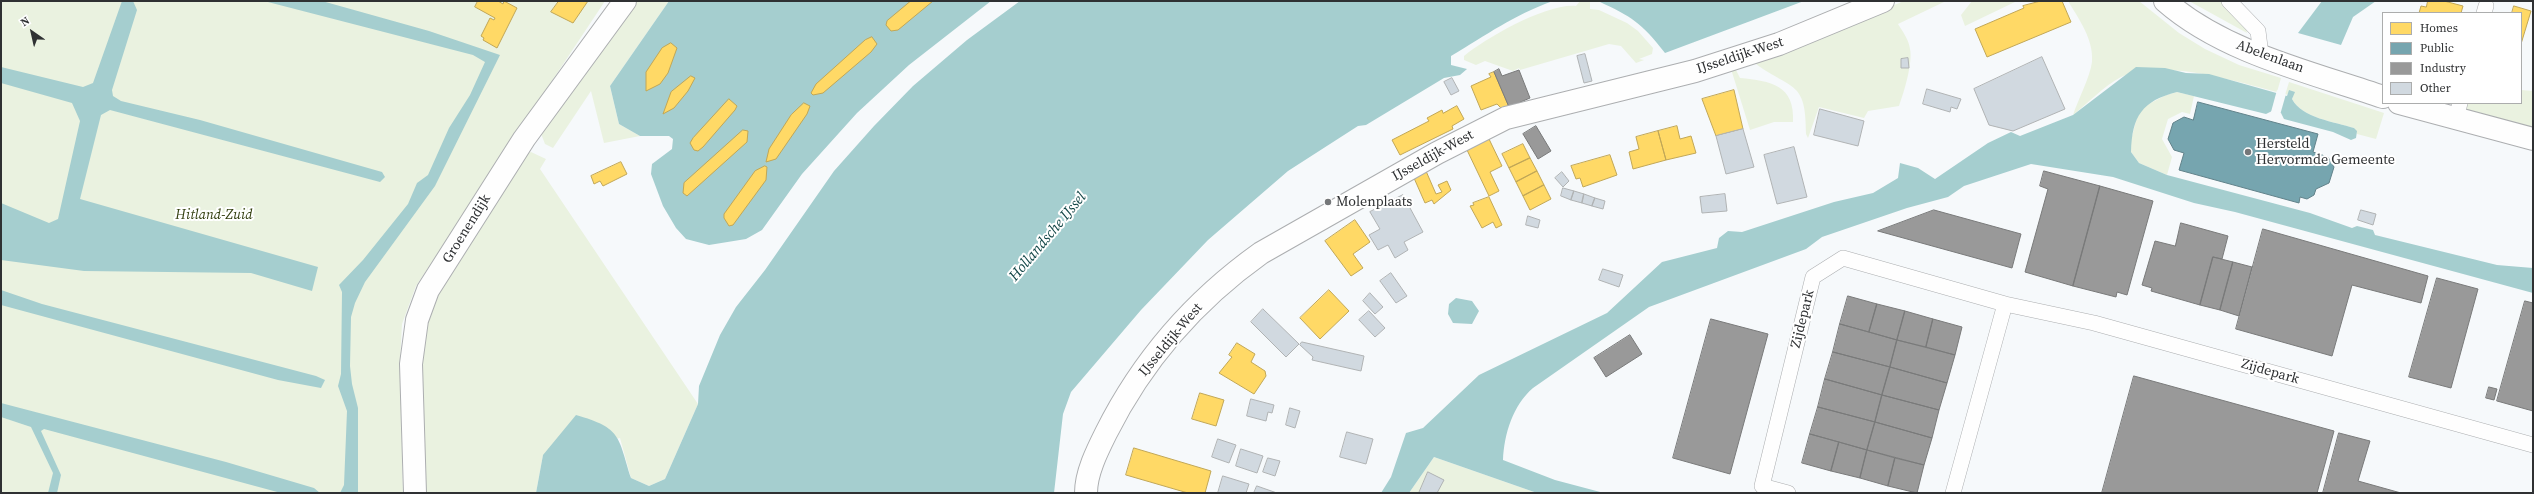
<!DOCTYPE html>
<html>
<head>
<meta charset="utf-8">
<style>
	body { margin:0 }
	#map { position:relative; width:2534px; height:494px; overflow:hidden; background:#f6f9fb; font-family:"Source Serif 4",serif }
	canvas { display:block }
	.frame { position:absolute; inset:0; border:2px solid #2f3133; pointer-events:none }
	.legend { position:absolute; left:2382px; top:12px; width:140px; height:92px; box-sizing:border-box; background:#fff; border:1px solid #acadad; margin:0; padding:5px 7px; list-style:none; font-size:12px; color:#2f3133 }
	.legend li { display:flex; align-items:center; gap:8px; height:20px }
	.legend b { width:20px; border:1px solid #acadad }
	.north { position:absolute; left:12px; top:12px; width:40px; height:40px; -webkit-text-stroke:3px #fff; paint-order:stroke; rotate:326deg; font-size:11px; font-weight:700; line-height:16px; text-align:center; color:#2f3133 }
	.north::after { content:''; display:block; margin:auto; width:14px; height:18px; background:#2f3133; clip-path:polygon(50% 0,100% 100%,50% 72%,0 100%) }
</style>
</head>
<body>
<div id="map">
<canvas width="2534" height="494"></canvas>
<div class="frame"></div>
<ul class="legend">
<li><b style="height:11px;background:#ffd966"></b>Homes</li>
<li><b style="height:11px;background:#76a5af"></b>Public</li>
<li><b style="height:11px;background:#999"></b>Industry</li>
<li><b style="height:11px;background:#d1d9e0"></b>Other</li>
</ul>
<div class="north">N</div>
</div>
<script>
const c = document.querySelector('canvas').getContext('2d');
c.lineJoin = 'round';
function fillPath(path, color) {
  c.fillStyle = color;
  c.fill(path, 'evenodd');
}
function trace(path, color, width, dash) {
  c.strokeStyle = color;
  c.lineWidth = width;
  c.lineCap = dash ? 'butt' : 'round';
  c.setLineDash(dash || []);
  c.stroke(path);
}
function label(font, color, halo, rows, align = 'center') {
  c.font = font + ' "Source Serif 4",serif';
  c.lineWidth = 4;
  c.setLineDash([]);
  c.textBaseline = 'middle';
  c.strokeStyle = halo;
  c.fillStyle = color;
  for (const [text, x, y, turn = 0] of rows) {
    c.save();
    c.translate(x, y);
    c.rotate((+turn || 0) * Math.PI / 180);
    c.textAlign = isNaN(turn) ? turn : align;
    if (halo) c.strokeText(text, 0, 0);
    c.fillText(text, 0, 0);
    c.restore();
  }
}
fillPath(new Path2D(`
	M1,1H605L416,286L402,324L400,362L403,493H1Z
	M635,1H669L610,86L619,124L640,136L604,143L591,91L553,148L545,144L540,131Z
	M1580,1H1590V9L1599,10L1627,23L1638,31L1653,48L1652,54L1639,59L1644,60L1636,63L1621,46L1609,44L1520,70L1519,68L1513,71L1485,61L1476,65L1464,60V56C1486,38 1547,3 1576,6Z
	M1904,1H1946L1898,24C1903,32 1909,40 1910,49C1913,63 1904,92 1899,106L1868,111L1864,118L1819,107L1808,138L1806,134C1806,80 1793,91 1756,64L1757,61Z
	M1972,1H2017L1965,26L1961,15Z
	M2068,1H2139L2179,33L2205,49L2239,65L2281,78L2277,92C2235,81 2161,58 2121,77C2104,86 2088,103 2073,115C2078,100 2090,77 2092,62C2094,40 2079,19 2068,1Z
	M2189,1H2221L2246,28L2247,33Z
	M1735,68L1740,78C1771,81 1795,85 1793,122H1774L1750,130L1731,69Z
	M2289,82L2384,113L2376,139L2357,134L2354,128C2335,122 2302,118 2292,99L2294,92L2285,95Z
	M2521,90L2533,91V134L2463,114L2466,103H2521Z
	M2177,92L2194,96L2190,114L2182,112L2168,119L2162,139L2172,157L2167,175L2139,163L2131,152V140L2137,117L2143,107L2166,95Z
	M531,152L546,159L540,169L698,404L665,479L649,486L631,478L620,438L543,455L536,493H421L418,363L429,304L524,155Z
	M1434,457L1537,493H1409Z`), '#eaf2e0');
fillPath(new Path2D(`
	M122,1H133L137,10L112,90L113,96L121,101L200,120L382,172L385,177L380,182L110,110L101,115L80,199L318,267L312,291L251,273L84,271L1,260V203L49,223L58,219L80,121L72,103L1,83V67L83,87L93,83Z
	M264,1H322L429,31L500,55L435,186L365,282L355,303L351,317L350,366L352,384L358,408V493H340L344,485L347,411L338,386L341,374L342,292L339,285L363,260L408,204L417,183L428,175L449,128L470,95L485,62L473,55Z
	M669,1H991L909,65L857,113L802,174L762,230L746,239L709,245L686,239L676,228L663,206L651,174L652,164L672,149L673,139L669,136H640L619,124L610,86Z
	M1020,1H1553C1512,16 1488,34 1451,56V65L1467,69L1460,75L1444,78L1366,125L1358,126L1288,171L1208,240L1141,310L1071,392L1063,414L1054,493H536L543,455L576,415C622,428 618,437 631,478L649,486L665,479L698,404L699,386L720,335L736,307L765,270L834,171L874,126L913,86L967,40Z
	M1598,1H1804L1665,53C1641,22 1632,17 1598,1Z
	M2322,1H2376L2353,17L2341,45L2298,33Z
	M2136,67L2165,68L2186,73L2209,74L2287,96L2289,90L2295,92L2292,99C2302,118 2335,122 2354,128L2357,131L2356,138L2351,140L2333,132L2284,119L2281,113L2272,111L2266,114L2177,92C2142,101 2132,116 2131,152L2139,163L2167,175L2310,213L2352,228L2357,226L2373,230L2375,235L2497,265L2533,268V293L2235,212L2194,203L2113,177L2031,164L1964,186L1948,197L1907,208L1822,237L1806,249L1649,307L1533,388C1513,405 1504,434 1503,460L1555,480L1604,493H1537L1434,457L1409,493H1381L1391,477L1406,433L1423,428L1479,375L1607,313L1662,262L1717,248L1719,238L1728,231L1742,232L1834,202L1873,193L1898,178L1900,163L1918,168L1935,179L1988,143L2011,132L2020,136L2073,115Z
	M1,290L42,304L316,376L325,380L321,388L278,380L1,305Z
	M1456,298L1472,301L1479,311L1472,324L1453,323L1448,314L1449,304Z
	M1,403L226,462L314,488L320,493H281L44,429L41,431L61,475L57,493H48L53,473L31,427L1,417Z`), '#a5cecf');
fillPath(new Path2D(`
	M2277,90L2286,94L2280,115L2271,112Z`), '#f6f9fb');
const homes = new Path2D(`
	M478,1H498L503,4L504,1L517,8L497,48L483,40L484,38L481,36L490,18L494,20L495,18L475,7Z
	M559,1H588L573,23L551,12Z
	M911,1H933L898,30L891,31L886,25L887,21Z
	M2041,1H2062L2071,22L1987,57L1975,29L2024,8L2023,6Z
	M2428,1H2444L2463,6L2461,13H2419L2421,6L2426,7Z
	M2514,6L2531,11L2521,44V13H2512Z
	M872,37L877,44L871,52L823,93L813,95L811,93L816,84L865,40Z
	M671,43L677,48L668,73L660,84L646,91V72L662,48Z
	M1494,72L1509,107L1502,109L1497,104L1481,110L1471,86L1491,77L1489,74Z
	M691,76L695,78L688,91L674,108L663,114L671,92Z
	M1734,90L1743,129L1716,136L1702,99Z
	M729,99L737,106L735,110L703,147L698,151L694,150L690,143L693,138Z
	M804,103L810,106L807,114L776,159L766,162L769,149L791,115Z
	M1457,106L1464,119L1452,126L1453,129L1400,155L1392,140L1429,121L1427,118L1442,110L1443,113Z
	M1677,126L1680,139L1691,136L1696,153L1666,160L1658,131Z
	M743,130L748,131L747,142L687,196L683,193L684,183Z
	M1658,131L1666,160L1633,169L1629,152L1639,149L1636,137Z
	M1489,139L1502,166L1490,172L1499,191L1489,196L1467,150Z
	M1523,144L1530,158L1509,168L1502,154Z
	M1610,155L1617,175L1583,187L1580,178L1576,179L1571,166Z
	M1530,158L1537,171L1516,182L1509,168Z
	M621,162L627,174L603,186L600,181L594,184L591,176Z
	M765,166L767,167L766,180L733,225L729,226L724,218V214L755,171Z
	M1426,171L1436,194L1442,192L1438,185L1447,181L1451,190L1434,204L1432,200L1425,203L1414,178Z
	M1537,171L1544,185L1523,196L1516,182Z
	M1544,185L1551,199L1530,210L1523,196Z
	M1489,197L1502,225L1496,228L1493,222L1482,228L1470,206L1474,205L1473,203Z
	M1355,220L1370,242L1353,254L1363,268L1351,276L1325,241Z
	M1329,290L1349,311L1320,339L1300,318Z
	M1237,343L1255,354L1251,362L1265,371L1266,376L1254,394L1219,373L1232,357L1229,355Z
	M1200,393L1224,400L1216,426L1192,419Z
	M1134,448L1211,471L1205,493H1188L1126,475Z`);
fillPath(homes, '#ffd966');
trace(homes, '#c1a757', 1);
const public = new Path2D(`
	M2198,102L2318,134L2313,152L2328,157L2334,167L2329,183L2316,189L2314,195L2307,199L2300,197L2299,203L2179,170L2184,153L2174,150L2168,139L2173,123L2184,117L2193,120Z`);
fillPath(public, '#76a5af');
trace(public, '#61828a', 1);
const industry = new Path2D(`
	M1499,69L1502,76L1519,70L1530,98L1509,107L1494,72Z
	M1536,126L1551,151L1538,159L1523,134Z
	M2044,171L2100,186L2073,286L2025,272L2048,189L2040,186Z
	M2100,186L2153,201L2127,295L2117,292L2116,297L2073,286Z
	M1934,210L2021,234L2012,268L1878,231Z
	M2181,223L2228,236L2222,259L2213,257L2200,305L2151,291L2152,288L2142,285L2155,241L2175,246Z
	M2263,229L2428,276L2421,303L2352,285L2332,356L2236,329Z
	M2213,257L2233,262L2220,310L2200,305Z
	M2233,262L2252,267L2239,316L2220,310Z
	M2437,278L2478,289L2451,388L2409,377Z
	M1848,296L1877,304L1869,332L1840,324Z
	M2525,301L2533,303V411L2497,401Z
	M1877,304L1905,311L1897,340L1869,332Z
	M1905,311L1933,319L1926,347L1897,340Z
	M1711,319L1768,334L1730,474L1673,458Z
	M1933,319L1962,327L1955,355L1926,347Z
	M1840,324L1897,340L1890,367L1833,352Z
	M1630,335L1642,354L1606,377L1594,358Z
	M1897,340L1955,355L1947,383L1890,367Z
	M1833,352L1890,367L1882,395L1825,379Z
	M1890,367L1947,383L1939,410L1882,395Z
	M2134,376L2334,431L2317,493H2102Z
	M1825,379L1882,395L1875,422L1818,407Z
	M2489,387L2497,389L2494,400L2486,398Z
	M1882,395L1939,410L1932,438L1875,422Z
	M1818,407L1875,422L1867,450L1810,434Z
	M1875,422L1932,438L1924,465L1867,450Z
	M2339,433L2370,441L2358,481L2401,493H2323Z
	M1810,434L1839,442L1831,471L1802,463Z
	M1839,442L1867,450L1860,478L1831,471Z
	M1867,450L1895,458L1888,486L1860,478Z
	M1895,458L1924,465L1917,493L1888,486Z`);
fillPath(industry, '#999');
trace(industry, '#797a7a', 1);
const building = new Path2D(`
	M1585,54L1592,81L1584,83L1577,56Z
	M2042,57L2065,109L2013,131L1989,125L1974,89Z
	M1908,58L1909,68H1901V59Z
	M1452,78L1459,91L1451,95L1444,82Z
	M1927,89L1961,99L1957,109L1951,107L1950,112L1923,104Z
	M1820,109L1864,121L1858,146L1814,135Z
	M1743,129L1754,167L1726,174L1716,136Z
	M1794,147L1807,197L1777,204L1764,155Z
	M1562,172L1569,181L1563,187L1555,178Z
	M1563,188L1574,191L1571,200L1561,196Z
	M1574,191L1584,194L1582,203L1571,200Z
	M1584,194L1595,198L1592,206L1582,203Z
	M1725,194L1727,211L1702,213L1700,197Z
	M1403,195L1423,232L1404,242L1408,250L1395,258L1388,245L1378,250L1369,235L1380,229L1370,212Z
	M1595,198L1605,201L1603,209L1592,206Z
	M2361,210L2376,214L2373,225L2358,220Z
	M1528,216L1540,220L1538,228L1526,225Z
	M1603,269L1623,275L1619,287L1599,280Z
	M1391,273L1407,296L1396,303L1380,281Z
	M1370,293L1383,307L1375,314L1363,301Z
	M1263,309L1299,344L1286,357L1251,322Z
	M1369,311L1385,328L1375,337L1359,320Z
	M1302,342L1364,356L1361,371L1312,360L1313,357L1300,345Z
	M1251,399L1274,405L1272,413L1268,412L1266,421L1247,416Z
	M1290,408L1300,411L1295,428L1286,425Z
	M1347,432L1373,439L1366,464L1340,457Z
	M1218,439L1236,445L1229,463L1212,457Z
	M1241,449L1263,456L1257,473L1236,466Z
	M1268,458L1280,461L1275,476L1263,472Z
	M1428,472L1444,480L1437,493H1419Z
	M1223,476L1249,484L1246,493H1218Z
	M1257,486L1277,493H1254Z`);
fillPath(building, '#d1d9e0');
trace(building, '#b0b3b4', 1);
const street = new Path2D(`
	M2229,1L2258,31L2261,55
	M2484,13L2486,6
	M2456,119L2460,103
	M1788,493L1762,486L1813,277L1843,258L2005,304L2094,323L2533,445
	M1953,493L2005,304`);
const secondary = new Path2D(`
	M2165,1C2223,52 2310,72 2383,97
	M2399,103L2533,139
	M415,493L411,364L417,320L428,290L524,139L625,1
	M1086,493C1086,473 1097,451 1106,433C1142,361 1195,300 1261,253L1437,153L1506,118L1695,71L1779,44L1883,1`);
trace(street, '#acaeb0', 16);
trace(secondary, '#acaeb0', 24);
trace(street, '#fefefe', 15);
trace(secondary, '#fefefe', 22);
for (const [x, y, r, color] of [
	[2248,152,4,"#757779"],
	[1328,202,4,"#757779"]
]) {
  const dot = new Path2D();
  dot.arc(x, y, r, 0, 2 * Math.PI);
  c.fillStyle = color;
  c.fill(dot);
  trace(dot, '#fff', 1.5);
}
label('14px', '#2f3133', '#fff', [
	["IJsseldijk-West",1740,56,-18],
	["Abelenlaan",2270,57,20],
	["IJsseldijk-West",1433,156,-29],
	["Groenendijk",467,229,-58],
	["Zijdepark",1803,319,-76],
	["IJsseldijk-West",1171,340,-50],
	["Zijdepark",2270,372,16]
]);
label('14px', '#2f3133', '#fff', [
	["Hersteld",2256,144],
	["Hervormde Gemeente",2256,160],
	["Molenplaats",1336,202]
], 'left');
label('italic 14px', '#333f0f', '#fff', [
	["Hitland-Zuid",214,215]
]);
label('italic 15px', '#124647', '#fff', [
	["Hollandsche IJssel",1048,237,-50]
]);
</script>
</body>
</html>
